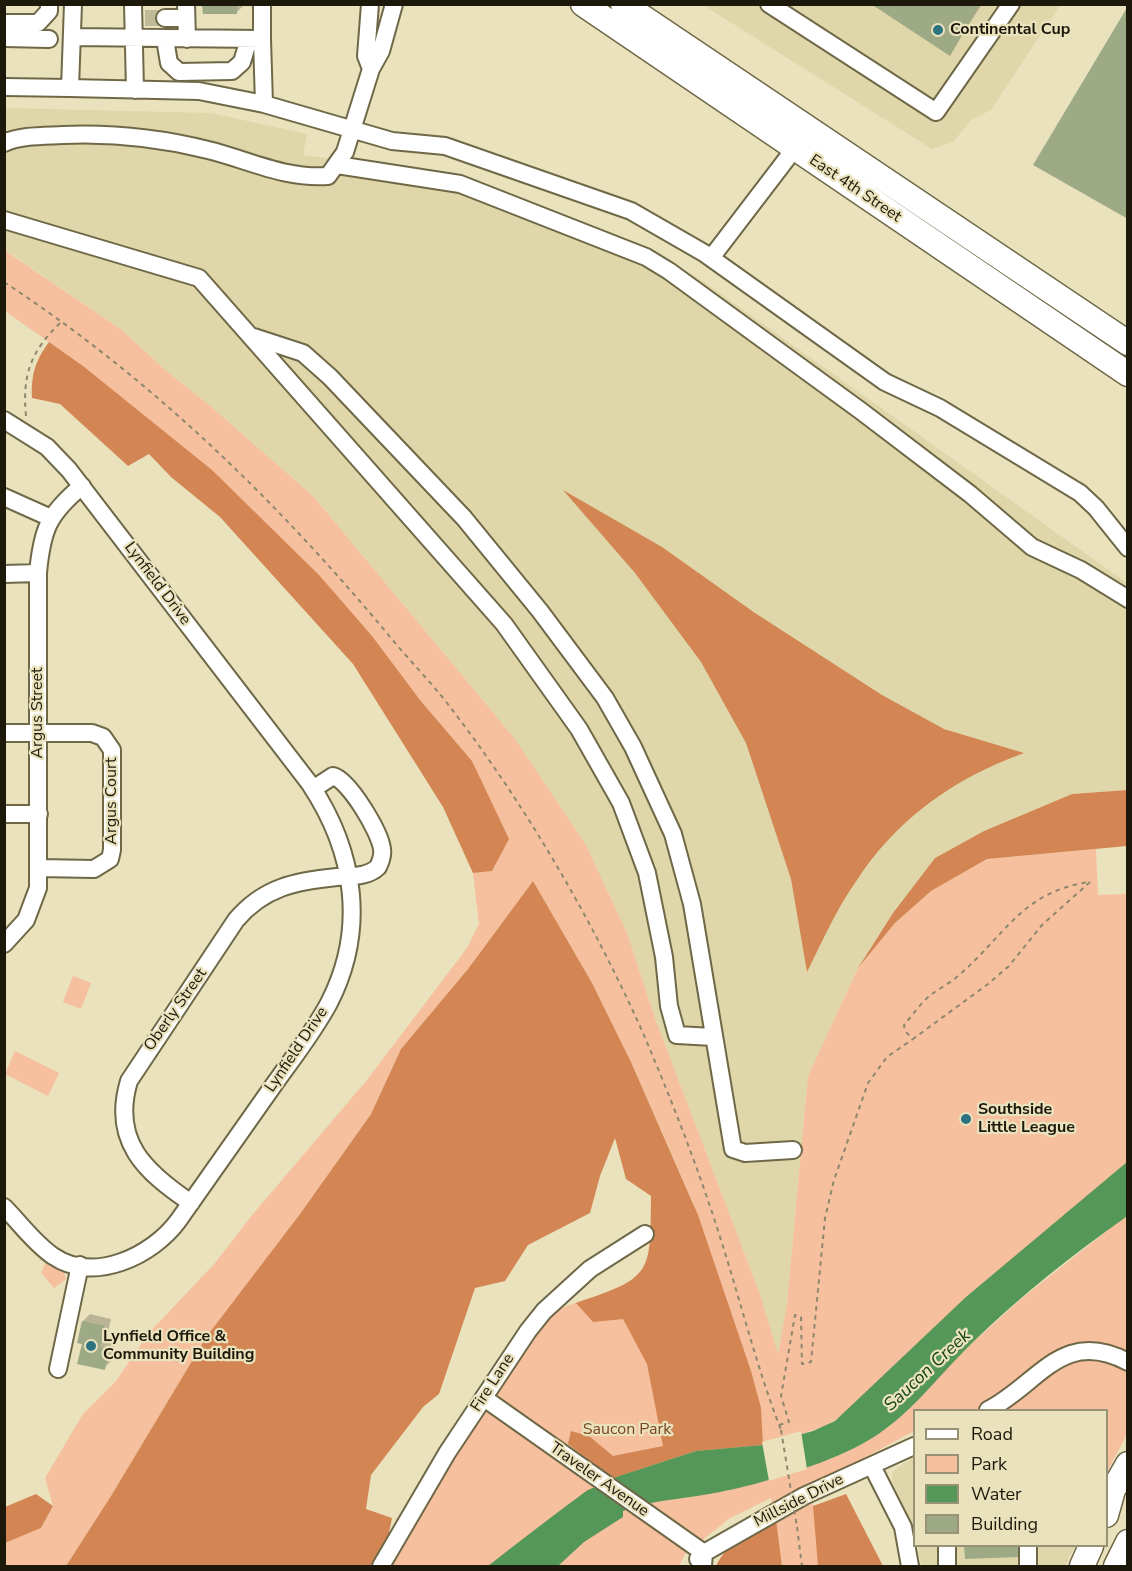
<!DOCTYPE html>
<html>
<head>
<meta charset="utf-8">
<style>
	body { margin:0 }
	#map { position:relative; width:1132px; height:1571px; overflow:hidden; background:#e9e2bd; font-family:"Nunito Sans",sans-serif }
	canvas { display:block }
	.frame { position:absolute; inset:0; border:6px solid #1c190b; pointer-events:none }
	.legend { position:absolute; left:913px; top:1409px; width:195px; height:138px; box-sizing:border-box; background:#e9e2bd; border:2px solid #979276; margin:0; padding:8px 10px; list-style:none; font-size:18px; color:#1c190b }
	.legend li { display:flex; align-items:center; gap:12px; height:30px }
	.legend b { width:30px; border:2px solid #979276 }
</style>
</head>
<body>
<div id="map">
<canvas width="1132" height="1571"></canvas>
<div class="frame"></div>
<ul class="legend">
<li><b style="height:8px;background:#fff"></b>Road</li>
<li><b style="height:16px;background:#f6bf9d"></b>Park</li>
<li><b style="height:16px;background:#559758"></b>Water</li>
<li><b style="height:16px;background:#9ea986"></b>Building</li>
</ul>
</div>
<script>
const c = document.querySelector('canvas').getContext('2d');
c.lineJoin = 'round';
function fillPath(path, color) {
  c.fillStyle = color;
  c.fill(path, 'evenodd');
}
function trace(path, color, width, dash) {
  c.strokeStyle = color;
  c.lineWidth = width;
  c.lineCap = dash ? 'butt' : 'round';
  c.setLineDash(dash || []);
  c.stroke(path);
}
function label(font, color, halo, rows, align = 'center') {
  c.font = font + ' "Nunito Sans",sans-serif';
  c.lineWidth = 4.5;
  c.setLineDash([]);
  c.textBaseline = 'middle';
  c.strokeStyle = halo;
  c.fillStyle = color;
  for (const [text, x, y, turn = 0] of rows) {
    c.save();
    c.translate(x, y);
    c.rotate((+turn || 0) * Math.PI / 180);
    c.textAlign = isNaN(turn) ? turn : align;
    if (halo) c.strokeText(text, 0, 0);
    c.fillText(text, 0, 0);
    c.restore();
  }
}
fillPath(new Path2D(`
	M703,5H1060L991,110L971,120L953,142L932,149Z
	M4,108L211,113L307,134L303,155L444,174L615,234L700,279L1127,583V790L1072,794L984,831L935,858L893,913L858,968L808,1076L787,1304L778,1357L761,1297L656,1021L627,933L586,845L515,739L313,496L208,404L164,369L122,330L5,250Z
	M914,1457V1533L892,1481L893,1471Z
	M918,1546H1075L1065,1566H921Z`), '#dfd7aa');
fillPath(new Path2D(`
	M4,250L122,330L164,369L208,404L313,496L515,739L586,845L627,933L656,1021L761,1297L778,1355L787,1304L808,1076L858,968L895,923L931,891L987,859L1096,849L1098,895L1127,894V1162L843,1416L825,1426L802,1434L807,1466L860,1445L890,1426L969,1346L1021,1299L1127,1215V1434L1107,1472L1106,1410H914V1431L810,1487L816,1524L818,1566H782L771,1498L730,1518L685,1554L679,1566H387L448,1458L544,1319C551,1315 557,1311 564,1307C587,1297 636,1290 647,1264C652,1252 650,1239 651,1226L695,1207L631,1062L592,983L533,881L468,969L401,1049L371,1114L300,1214L207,1336L111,1496L66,1566H5V1543L41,1528L53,1506L45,1478L83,1414L116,1381L148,1334L215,1263L253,1214L367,1080L467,948L479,924L473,873L492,871L472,761L420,700L83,366L5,311Z
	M73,976L91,983L81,1009L63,1002Z
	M15,1051L59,1073L48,1096L5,1074Z
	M47,1259L64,1272L66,1279L54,1288L41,1273Z`), '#f6bf9d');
fillPath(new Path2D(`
	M49,342L83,366L212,470L319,575L372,636L420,700L472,761L509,839L492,871L473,873L443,807L353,664L220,517L171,477L149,454L128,466L60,404L32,398C31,375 35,361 49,342Z
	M563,490L662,547L755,613L882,695L944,729L1024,753C954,778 895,820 855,883C836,910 822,942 807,972L791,879L746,743L701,662L635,573Z
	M1127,790V846L987,859L931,891L895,923L858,968L893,913L935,858L984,831L1072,794Z
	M533,881L592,983L631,1062L698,1215L751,1371L761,1408L763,1445L696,1451L613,1478L568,1444L571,1431L589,1436L613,1456L663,1446L647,1364L623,1319L593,1322L576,1303C654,1277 650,1273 651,1196L626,1179L615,1138L600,1176L590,1213L528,1245L505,1281L475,1288L439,1394L423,1407L371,1475L366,1509L392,1518L388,1538L373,1566H66L111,1496L207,1336L300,1214L371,1114L401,1049L468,969Z
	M36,1494L53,1506L41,1528L5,1543V1507Z
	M846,1494L883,1566H818L813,1506Z
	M776,1520L782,1566H716C727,1542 753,1532 776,1520Z`), '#d38653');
fillPath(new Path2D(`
	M1127,1162L1126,1217C1072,1255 1019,1297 972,1343C936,1378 907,1420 862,1444C825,1464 762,1484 720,1492C687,1499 654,1499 623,1511V1517L584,1542L558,1566H488C520,1541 552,1516 585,1492C595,1485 601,1488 613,1478L696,1451L763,1445L813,1431L835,1421L966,1297Z`), '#559758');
fillPath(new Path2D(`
	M801,1431L807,1469L769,1481L762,1442Z`), '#e9e2bd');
fillPath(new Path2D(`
	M204,4H244V5L237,12Z
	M874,4H982L950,54Z
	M90,1314L111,1319L106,1341L115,1343L111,1361L104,1368L84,1343L83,1321Z
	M966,1546H1025V1548L1018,1555L966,1557Z`), '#0003');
fillPath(new Path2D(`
	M202,4H237V14H203Z
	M871,4H980L950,56Z
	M1128,6V219L1033,165Z
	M82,1321L105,1326L100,1347L109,1350L105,1370L77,1364L82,1344L77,1343Z
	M964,1546H1018L1019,1557L965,1559Z`), '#9ea986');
trace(new Path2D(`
	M145,18H165`), '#c0ba99', 16, [16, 8]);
const minor = new Path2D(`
	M73,4L70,88L199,91L264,104L392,141L445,146L631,211L704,253L885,382L940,408L1080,493L1096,508L1128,548
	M133,4L135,90
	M186,4L187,39
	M370,4L366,56L371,69
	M769,4L936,112L1011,4
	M165,18H186
	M4,23H38L49,11V4
	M72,37L262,39L264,104
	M4,38L49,39
	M165,39L169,63L179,72L232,71L242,62L249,39
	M262,39V4
	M4,87L70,88
	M4,143C20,135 46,136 63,135C112,133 160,138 208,150C249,160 284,179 328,176L345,152L371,69L381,51L394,4
	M337,165L460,184L646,257L669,271L861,411L970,494L1032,547L1081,570L1128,599
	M4,220L199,278L504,624L579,729L621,803L647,873L664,957L669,1006L677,1035L713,1037
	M711,258L795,148
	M254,337L303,353L330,377L464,518L540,611L605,698L633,747L673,834L692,904L733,1149L745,1153L793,1150
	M4,420L47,447L69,470L310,784C355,852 367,929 329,1003C313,1033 292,1059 273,1086C241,1131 210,1176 178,1221C152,1256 94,1284 53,1256C34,1243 20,1223 4,1207
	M4,497L51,518
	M4,574L38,573
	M4,733H92L103,737L112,750V850L110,859L94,869L39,868
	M4,814H39
	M4,944L26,920L38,888V573C42,530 48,514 82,486
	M191,1203C145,1172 111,1141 129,1081L236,920C264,887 296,881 337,877C351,876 368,877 378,867C381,861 383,855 382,849C380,832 349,780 333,776L313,789
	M58,1369L80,1265
	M484,1398L704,1553L703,1566
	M988,1410C1039,1384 1062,1327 1128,1362
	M872,1466L903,1527L910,1566
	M947,1546V1566
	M698,1559L704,1553L804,1496L914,1446
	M381,1566L447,1453L528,1331L544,1311L590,1269L645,1234
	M1028,1566V1546`);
const highway = new Path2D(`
	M583,4L1128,374
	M623,4L1128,343
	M1106,1515L1113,1490L1128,1464
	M1082,1566L1091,1546
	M1116,1566L1128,1542`);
trace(minor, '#6f6847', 20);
trace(highway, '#6f6847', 27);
trace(new Path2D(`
	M4,282C152,379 278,502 391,638C409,660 429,680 447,703C524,802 592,919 643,1033C672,1101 699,1170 721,1240C741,1303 757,1368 781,1430
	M26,416C22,374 31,351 61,322
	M1090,882L1042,925L1009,966L988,984L913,1039L905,1031L904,1025C913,1015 921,1002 932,994C940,988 950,983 958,976C1005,936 1022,891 1090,882Z
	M779,1425L789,1422L781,1396L795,1315L801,1317L802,1364L811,1362L825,1218L834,1180L868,1083L887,1057L913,1039
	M797,1527L802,1566`), '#8d886d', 2, [4.5, 4.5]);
trace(minor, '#fff', 16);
trace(highway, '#fff', 24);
trace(new Path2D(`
	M781,1430L797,1527`), '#8d886d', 2, [4.5, 4.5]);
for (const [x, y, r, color] of [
	[938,30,6,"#2d7281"],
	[966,1119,6,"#2d7281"],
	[91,1346,6,"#2d7281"]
]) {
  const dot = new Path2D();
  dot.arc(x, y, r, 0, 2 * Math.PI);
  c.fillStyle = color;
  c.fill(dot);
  trace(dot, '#e9e2bd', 2);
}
label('bold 16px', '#1c190b', '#e9e2bd', [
	["Continental Cup",950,30],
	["Southside",978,1110],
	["Little League",978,1128],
	["Lynfield Office &",103,1337],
	["Community Building",103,1355]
], 'left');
label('16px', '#1c190b', '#e9e2bd', [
	["East 4th Street",855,189,34],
	["Lynfield Drive",157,584,53],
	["Argus Street",38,713,-90],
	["Argus Court",112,801,-90],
	["Oberly Street",176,1010,-55],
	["Lynfield Drive",297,1050,-56],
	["Fire Lane",493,1383,-57],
	["Traveler Avenue",599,1480,35],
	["Millside Drive",799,1501,-27]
]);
label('16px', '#7a4621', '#e9e2bd', [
	["Saucon Park",627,1430]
]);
label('italic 18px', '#144318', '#e9e2bd', [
	["Saucon Creek",928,1371,-43]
]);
</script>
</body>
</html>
